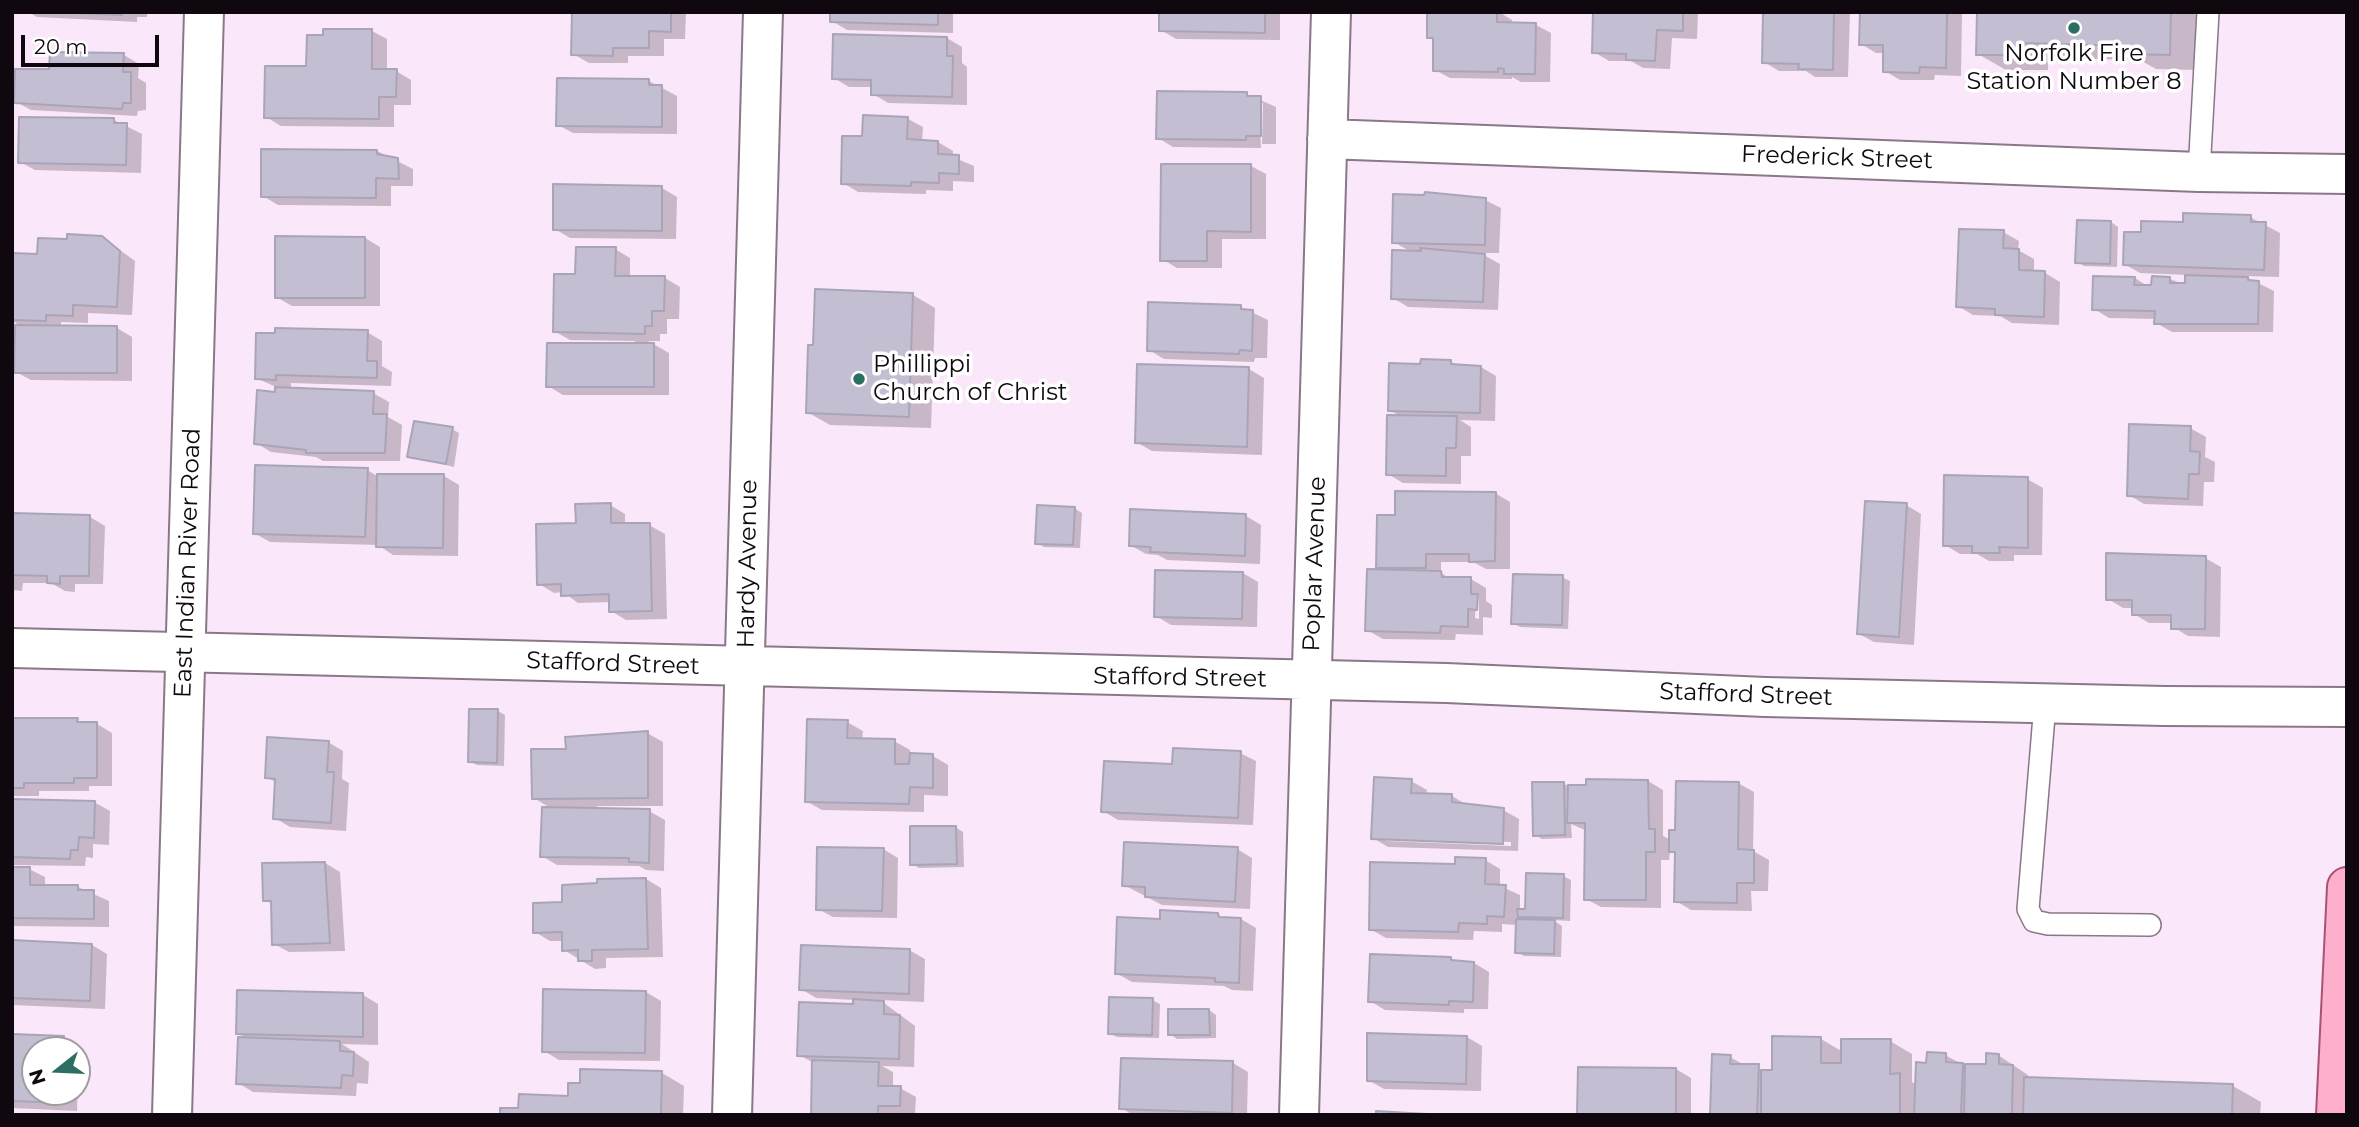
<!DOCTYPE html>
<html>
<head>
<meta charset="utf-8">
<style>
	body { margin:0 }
	#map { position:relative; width:2359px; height:1127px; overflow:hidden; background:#fae7f9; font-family:Montserrat,sans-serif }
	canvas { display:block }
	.frame { position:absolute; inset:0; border:14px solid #0f090f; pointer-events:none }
	.north { position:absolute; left:21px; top:1036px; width:70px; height:70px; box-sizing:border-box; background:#fff; border:2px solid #9f9d9f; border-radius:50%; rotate:252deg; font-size:19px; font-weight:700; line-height:28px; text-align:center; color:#0f090f }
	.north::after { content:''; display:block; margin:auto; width:24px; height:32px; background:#2a6f62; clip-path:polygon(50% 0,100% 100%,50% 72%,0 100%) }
	.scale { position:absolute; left:21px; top:35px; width:138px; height:32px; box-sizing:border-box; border:4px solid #0f090f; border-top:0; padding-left:9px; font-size:21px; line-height:24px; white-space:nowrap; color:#0f090f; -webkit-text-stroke:5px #fff; paint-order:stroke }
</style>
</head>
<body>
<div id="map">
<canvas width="2359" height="1127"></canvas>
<div class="frame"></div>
<div class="north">N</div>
<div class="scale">20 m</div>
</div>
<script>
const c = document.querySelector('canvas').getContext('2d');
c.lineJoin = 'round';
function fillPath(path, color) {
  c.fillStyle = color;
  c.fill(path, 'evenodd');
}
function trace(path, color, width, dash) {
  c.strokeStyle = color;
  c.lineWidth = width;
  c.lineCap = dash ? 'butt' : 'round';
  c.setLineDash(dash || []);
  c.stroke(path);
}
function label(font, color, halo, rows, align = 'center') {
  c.font = font + ' Montserrat,sans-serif';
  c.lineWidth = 7;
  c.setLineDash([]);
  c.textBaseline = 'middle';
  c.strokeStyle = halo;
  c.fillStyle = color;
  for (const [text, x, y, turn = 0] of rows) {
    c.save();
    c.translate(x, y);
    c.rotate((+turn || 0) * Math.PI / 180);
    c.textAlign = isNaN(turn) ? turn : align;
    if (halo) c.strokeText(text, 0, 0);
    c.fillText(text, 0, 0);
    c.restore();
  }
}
fillPath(new Path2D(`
	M28,12H147V17H137V22L37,17Z
	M574,12H686L685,39H664V56H628V63H589L573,54Z
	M832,12H953V33L847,30L832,21Z
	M1161,12H1280V40L1176,39L1161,30Z
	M1429,12H1499L1512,20V24L1536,25L1551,33L1550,82H1521L1512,77V79L1450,78L1435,70V41L1429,37Z
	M1595,12H1698L1697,39L1672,38L1670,69L1643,68L1631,61H1609L1594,52Z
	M1765,12H1850L1848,77H1815L1806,71H1779L1764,62Z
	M1862,12H1962L1961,76L1935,75L1934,80H1900L1885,71V53H1876L1861,44Z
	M1979,12H2199L2197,70L2156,69L2140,60L2048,58V70H2006L1978,54Z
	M372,31L387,39V71H396L411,80V105H394V127L281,126L266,117L308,67Z
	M947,38L962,47V63L967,67V105L888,103L873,94V87H849L834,78Z
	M52,53L124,55L139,64L138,78L146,83V110L138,111L137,116L31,110L16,102L50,71Z
	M649,81L677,96V134L573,133L558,125Z
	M1247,94L1276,107V144H1262L1263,103H1259L1261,148L1173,147L1158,138Z
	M908,119L923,127L922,142H938L953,151V157L974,166V182L953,181V191L926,190V194L858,192L843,183L864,138Z
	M114,120L142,134L141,173L35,170L20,162Z
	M377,151L413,169V186H391V206L278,205L263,196Z
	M1251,166L1266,174V239H1222V268H1177L1162,259Z
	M662,188L677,197L676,239L570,238L555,229Z
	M1456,194L1464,199L1485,200L1501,208L1499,253H1480L1500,264L1498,310L1408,307L1393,298L1411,252L1394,242L1395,196Z
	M2250,217L2280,233L2279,277L2244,276L2274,291L2273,332H2172L2156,323L2157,319L2109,318L2094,309L2135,278L2149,287L2170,279L2186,285L2187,275L2140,273L2124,264L2142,234L2185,224Z
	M2111,222L2118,227L2117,267L2084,266L2077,262Z
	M2003,232L2019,241L2018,250L2034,259V272L2045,273L2060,282L2059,325L2012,323L2000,316L1973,315L1958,306Z
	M102,237L135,261L132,315L88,313V323L61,322V327L117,328L132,337V381L31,380L16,372L23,327L12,321V255L38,256L69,241Z
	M365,238L380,247V306H292L276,297Z
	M615,249L630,258V278H665L680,287L679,319H667V334H660V341H648L669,353V395H563L548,386L635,344V341L570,340L554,331L577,276Z
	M913,295L935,308L931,428L830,425L807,412Z
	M1241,307L1268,320L1267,358H1255L1254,362L1164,359L1149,350Z
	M367,332L382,341V366L392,372L391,386L291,383V390L373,393L389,402L388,417L402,425L400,461H323L316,457L271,452L256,443L276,387L256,378Z
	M1451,362L1459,366L1481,367L1496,376L1495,421L1460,420L1471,427V456H1461V484L1403,483L1388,474L1402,417L1389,410L1422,366Z
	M1249,369L1264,378L1262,455L1152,451L1136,442Z
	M2190,428L2206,437L2205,457L2215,462L2214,482H2204L2203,506L2144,504L2129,495Z
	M452,429L459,433L454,467L409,456Z
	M367,470L379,477L444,476L459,485L458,556L393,555L378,545L270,542L254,533Z
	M2027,479L2043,488L2042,555H2014V561H1989L1977,554H1960L1945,545Z
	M1495,493L1510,502V569H1486L1473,562H1441V573L1451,579H1471L1486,588V601L1492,605V618L1483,617V635L1456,634L1455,640L1383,639L1367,630L1386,572L1378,567L1397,516ZM1476,596H1479V619L1475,618Z
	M610,505L625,514V525H649L665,534L667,619L626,620L611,611V602L578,603L563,592L554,593L539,584L578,525Z
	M1906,505L1921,514L1914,645L1874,642L1859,634Z
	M1074,508L1082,513L1080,548L1044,547L1037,543Z
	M12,515L90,517L105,526L103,584H75V592L65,591L51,583H23L22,591L12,590Z
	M1246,516L1261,525L1260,564L1167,560L1158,555L1146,554L1130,545Z
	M2205,558L2221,567L2220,637L2188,636L2173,627L2172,623H2149L2134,614V608H2123L2108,599Z
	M1156,571L1243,573L1258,582L1257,627L1171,625L1156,616Z
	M1562,577L1570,581L1568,629L1520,627L1513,623Z
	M498,711L505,715L504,766L477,765L470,761Z
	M12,719L77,720L85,724H97L112,733V786H89V791H39V796H12Z
	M847,722L863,731L862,740L894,741L910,750V755L933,756L948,765V796L924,795V812L822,810L806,801Z
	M647,733L663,742V806H597V810L649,811L665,820L664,871L646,870L639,866L557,865L542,856L552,809L534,798L568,750Z
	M328,742L343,751L342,779L349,783L346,831L290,827L275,818L277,783L267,777Z
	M1240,753L1256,761L1253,825L1118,820L1103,811L1174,766Z
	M1411,781L1427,790L1426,795L1452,796L1467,805L1503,810L1519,819L1518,851L1388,847L1373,838ZM1386,838L1511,842V846L1386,841Z
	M1648,781L1663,790V836L1671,840L1738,783L1754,792L1753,851L1769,860L1768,891H1751L1752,911L1691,910L1676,901V854L1670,851L1669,860H1661V908L1601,907L1586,899L1587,831L1571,824L1572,838L1542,839L1535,835L1564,784L1569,786Z
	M12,800L94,802L110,811L109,845L93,844V858L86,857L85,866L12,865Z
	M955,827L963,832L964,867L919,868L912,864Z
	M883,849L898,858L897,918L833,917L818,909Z
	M1237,849L1252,858L1250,909L1162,905L1124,885Z
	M1485,860L1500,869V886L1520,895V911H1527L1563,876L1571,880L1570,921L1553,920L1562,926L1561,957L1524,956L1517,952V925L1502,924V932L1474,931L1473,940L1386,938L1370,929L1457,866Z
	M325,863L340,872L345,951L289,952L274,944L273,904L264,900Z
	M12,868L29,869L45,877V887H78L109,901V927L12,926Z
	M646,879L661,888L663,957L606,958V968L595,969L564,950V941H550L535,932L564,904Z
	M1218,915L1225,919H1241L1256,928L1253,991L1232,990L1224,986L1132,982L1116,973L1162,921Z
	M12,942L92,945L107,954L105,1009L12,1005Z
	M909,950L925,959L924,1002L880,1000L915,1026L914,1067L882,1066L893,1072V1088H900L916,1097L915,1114L812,1115L814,1063L799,1055L855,1006V1000L816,998L801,989Z
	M1450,959L1474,963L1489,972L1488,1009H1464V1013L1385,1010L1370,1001Z
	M238,992L363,995L378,1004V1045L342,1044L369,1062L368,1084L357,1083L356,1096L253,1092L238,1083L248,1039L237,1033Z
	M646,992L661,1001L660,1061L559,1060L544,1051Z
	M1152,1000L1160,1004L1159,1038L1117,1037L1110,1033Z
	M1209,1010L1216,1015V1038L1177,1039L1170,1034Z
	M12,1036L63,1038L79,1047L77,1111L12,1108ZM35,1050H77V1092H35Z
	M1467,1037L1482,1046L1481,1091L1384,1089L1368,1080Z
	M1821,1039L1843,1052L1890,1041L1912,1054V1082L1917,1085L1928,1065L1945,1055L1967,1067L1988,1066L1998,1055L2028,1075V1079L2233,1086L2261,1102L2260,1115H1711L1730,1057L1746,1066L1773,1072Z
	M1123,1060L1233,1063L1248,1072L1247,1115H1133L1121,1108Z
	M1676,1069L1691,1078V1115H1579Z
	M662,1073L684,1086L683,1115H502Z`), '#0003');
const building = new Path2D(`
	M122,12V15L54,12Z
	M572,12H671V32L649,31V48H613V56L571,55Z
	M830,12H938V25L830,22Z
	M1159,12H1265V33L1159,31Z
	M1427,12H1497V22L1536,23L1535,74H1504V69L1498,68V72L1433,71V38H1427Z
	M1593,12H1683V31L1657,30L1655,61L1626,60V54L1592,53Z
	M1763,12H1834L1833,70L1798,69L1799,64L1762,63Z
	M1860,12H1947L1946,68L1920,67L1919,73L1883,72V45H1859Z
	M1977,12H2171L2170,55L2126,54L2127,46L2021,43V55H1976Z
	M323,29H372V69H397L396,97H379V119L264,118L265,66H306L307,35H323Z
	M833,34L947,37V56H953L952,97L871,95V80L832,79Z
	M50,52L124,53L123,72H131V103H123L122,109L14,103L15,69H49Z
	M557,78L649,79V85H662V127L556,126Z
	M1157,91L1247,92V96H1261V136H1246V140L1156,139Z
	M863,115L908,117L907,139L938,141V154L959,155V174L939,173V183L911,182V186L841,184L842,136H862Z
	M19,117L114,118V123H127L126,165L18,163Z
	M261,149L377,150V154L398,158L399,179L376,178V198L261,197Z
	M1161,164H1251V232L1207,231V261H1160Z
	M553,184L662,186V231L553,230Z
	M1425,192L1486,198L1485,245L1392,243L1393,194L1424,195Z
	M2183,213L2251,215V222H2266L2264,270L2123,265L2124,232H2141V221L2183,222Z
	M2077,220L2111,221L2110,264L2075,263Z
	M1959,229L2004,230L2003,248L2019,249V270L2045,271L2044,317L1995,315V309L1956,307Z
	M67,234L102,236L120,251L117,307L73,305V316L46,315V321L12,320V253L37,254L38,238L67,239Z
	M275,236L365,237V298H275Z
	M576,247H616L615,276H665L664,311H652V326H645V334L553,332L554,274H575Z
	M1420,248L1485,254L1483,302L1391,299L1392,250L1421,251Z
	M2185,275L2248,277V280L2259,281L2258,324H2154L2155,311L2092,310L2093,276L2135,277L2134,285H2151L2152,276L2170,277V283H2185Z
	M815,289L913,293L909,417L806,413L808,345H813Z
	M1148,302L1241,305V309L1253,310L1252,351L1240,350L1239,354L1147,351Z
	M15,325L117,326V373H14Z
	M275,328L368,330L367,361H377V378L276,375V380L255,379L256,333H275Z
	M547,343H654V387H546Z
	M1421,359L1451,360V364L1481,366L1480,413L1388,411L1389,363L1420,364Z
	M1137,364L1249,367L1247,447L1135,443Z
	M275,387L374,391L373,414H387L385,453H306V450L254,444L257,390L275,392Z
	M1387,415L1457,416L1456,448H1446V476L1386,475Z
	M414,421L453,427L446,464L407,457Z
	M2129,424L2191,426L2190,451L2200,452L2199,474H2189L2188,499L2127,496Z
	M255,465L368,468L365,537L253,534Z
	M377,474H444L443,548L376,547Z
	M1944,475L2028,477V548L1999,547L2000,553H1972V546H1943Z
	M1395,491L1496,492L1495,561L1469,562V554H1426V568H1376L1377,515H1395Z
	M1865,501L1907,503L1899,637L1857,634Z
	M611,503V523H650L652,611L609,612V594L561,596V584L537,585L536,524L576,523L575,504Z
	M1037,505L1075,507L1073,545L1035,544Z
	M1130,509L1246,514L1245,556L1150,552L1151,547L1129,546Z
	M12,513L90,515L89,576H60V584L47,583V576L12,575Z
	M2106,553L2206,556L2205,629H2171V615H2132V600H2106Z
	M1367,569L1441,571L1442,577H1471V594H1478L1477,610L1468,609V627L1441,626L1440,633L1365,631Z
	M1155,570L1243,572L1242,619L1154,617Z
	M1513,574L1563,575L1562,625L1511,624Z
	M469,709H498L497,763L468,762Z
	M12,718H78L77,722H97V778H74V783H24V788H12Z
	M807,719L848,720L847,738L895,739V764H909L910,753L933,754V788L910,787L909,804L805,802Z
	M648,731V798L532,799L531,749H566L565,737Z
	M267,737L329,741L327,772H334L331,823L273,819L275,779L265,778Z
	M1173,748L1241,751L1238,818L1101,812L1104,761L1172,764Z
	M1374,777L1412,779L1411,793L1452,794V802L1504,808L1503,844L1371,839Z
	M1586,779L1648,780L1649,829H1655V852H1646V900H1584L1585,823H1567L1568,785H1586Z
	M1676,781L1739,782L1738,849L1754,850V883H1737V903L1674,902L1675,852H1669V830H1675Z
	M1532,782H1564L1565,835L1533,836Z
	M12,799L95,801L94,838L79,837L78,850H71L70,859L12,857Z
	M542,807L650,809L649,863L629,862V858L540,857Z
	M910,826H956L957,864L910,865Z
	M1124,842L1238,847L1235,902L1145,897V887L1122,886Z
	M817,847L884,848L882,911L816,910Z
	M1455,857L1486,858L1485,884L1506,885L1504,917L1487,916V924L1459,923L1458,932L1369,930L1370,862L1455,864Z
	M325,862L330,943L272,945L271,901H263L262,863Z
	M12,867H30V885H78V890H94V919L12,918Z
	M1526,873L1564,874L1563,918L1518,917L1517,909H1525Z
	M646,878L648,949L592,950V961H578V950L562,951V932L533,933V903L562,902V885L597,883V879Z
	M1160,910L1218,913L1219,917L1241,918L1239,983L1215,982V978L1115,974L1117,917L1160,919Z
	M1516,919L1555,920L1554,954L1515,953Z
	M12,940L92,944L90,1001L12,998Z
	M801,945L910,949L909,994L799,990Z
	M1370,954L1451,957V960L1474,962L1473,1002L1449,1001V1005L1368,1002Z
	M543,989L646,991L645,1053L542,1052Z
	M237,990L363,993V1037L236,1034Z
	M1109,997L1153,998L1152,1035L1108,1034Z
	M853,999L884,1001V1014L900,1015L899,1059L797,1056L799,1002L853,1004Z
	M1168,1009H1209L1210,1035H1168Z
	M1367,1033L1467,1036L1466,1084L1367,1081Z
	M12,1034L64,1036L63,1050H35V1092H62V1103L12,1101Z
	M1772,1036L1821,1037V1063H1841V1039H1891L1890,1074L1900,1073V1115H1761V1070H1772Z
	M238,1037L340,1041V1051L354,1052L353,1076L342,1075L341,1088L236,1084Z
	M1927,1052L1946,1053V1062L1963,1063L1961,1115H1914L1916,1062L1926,1063Z
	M1986,1053L1999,1054V1064L2013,1065L2012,1115H1964L1965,1064H1986Z
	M1712,1054L1731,1055L1730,1064H1759L1757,1115H1710Z
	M1121,1058L1233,1061L1232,1113L1119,1109Z
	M812,1060L879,1062L878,1086H901L900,1106H878V1115H811Z
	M1578,1067L1676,1068V1115H1577Z
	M580,1069L662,1071L661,1115H500V1108H518L519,1094L568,1096V1083H580Z
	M2024,1077L2233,1084L2232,1115H2023Z
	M1376,1111L1444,1115H1376Z`);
fillPath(building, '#c4bed3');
trace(building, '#aaa4b9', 2);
const service = new Path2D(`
	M2199,172L2208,12
	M2045,704L2028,909L2034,921L2048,924L2150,925`);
const minor = new Path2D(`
	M1327,139L2199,172L2347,174
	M12,648L1446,683L1765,697L2165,706L2347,707
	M732,1115L763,12
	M1299,1115L1331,12`);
const tertiary = new Path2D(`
	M172,1115L204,12`);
const primary = new Path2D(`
	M2336,1115L2347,887`);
trace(service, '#897888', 24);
trace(minor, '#897888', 42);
trace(tertiary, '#897888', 42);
trace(primary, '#a85274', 42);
trace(service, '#fff', 21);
trace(minor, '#fff', 38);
trace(tertiary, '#fff', 38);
trace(primary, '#fdafcc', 38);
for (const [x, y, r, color] of [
	[2074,28,7,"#2a6f62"],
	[859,379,7,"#2a6f62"]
]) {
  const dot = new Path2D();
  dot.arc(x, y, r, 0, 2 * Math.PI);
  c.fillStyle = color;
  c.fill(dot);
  trace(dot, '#fff', 2.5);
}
label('24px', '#0f090f', '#fff', [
	["Norfolk Fire",2074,54],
	["Station Number 8",2074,82],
	["Phillippi",873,365,"left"],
	["Church of Christ",873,393,"left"]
]);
label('24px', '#0f090f', '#fff', [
	["Frederick Street",1837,158,2],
	["East Indian River Road",188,563,-88],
	["Hardy Avenue",748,564,-89],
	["Poplar Avenue",1315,564,-88],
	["Stafford Street",613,664,2],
	["Stafford Street",1180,678,1],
	["Stafford Street",1746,695,2]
]);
</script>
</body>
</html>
